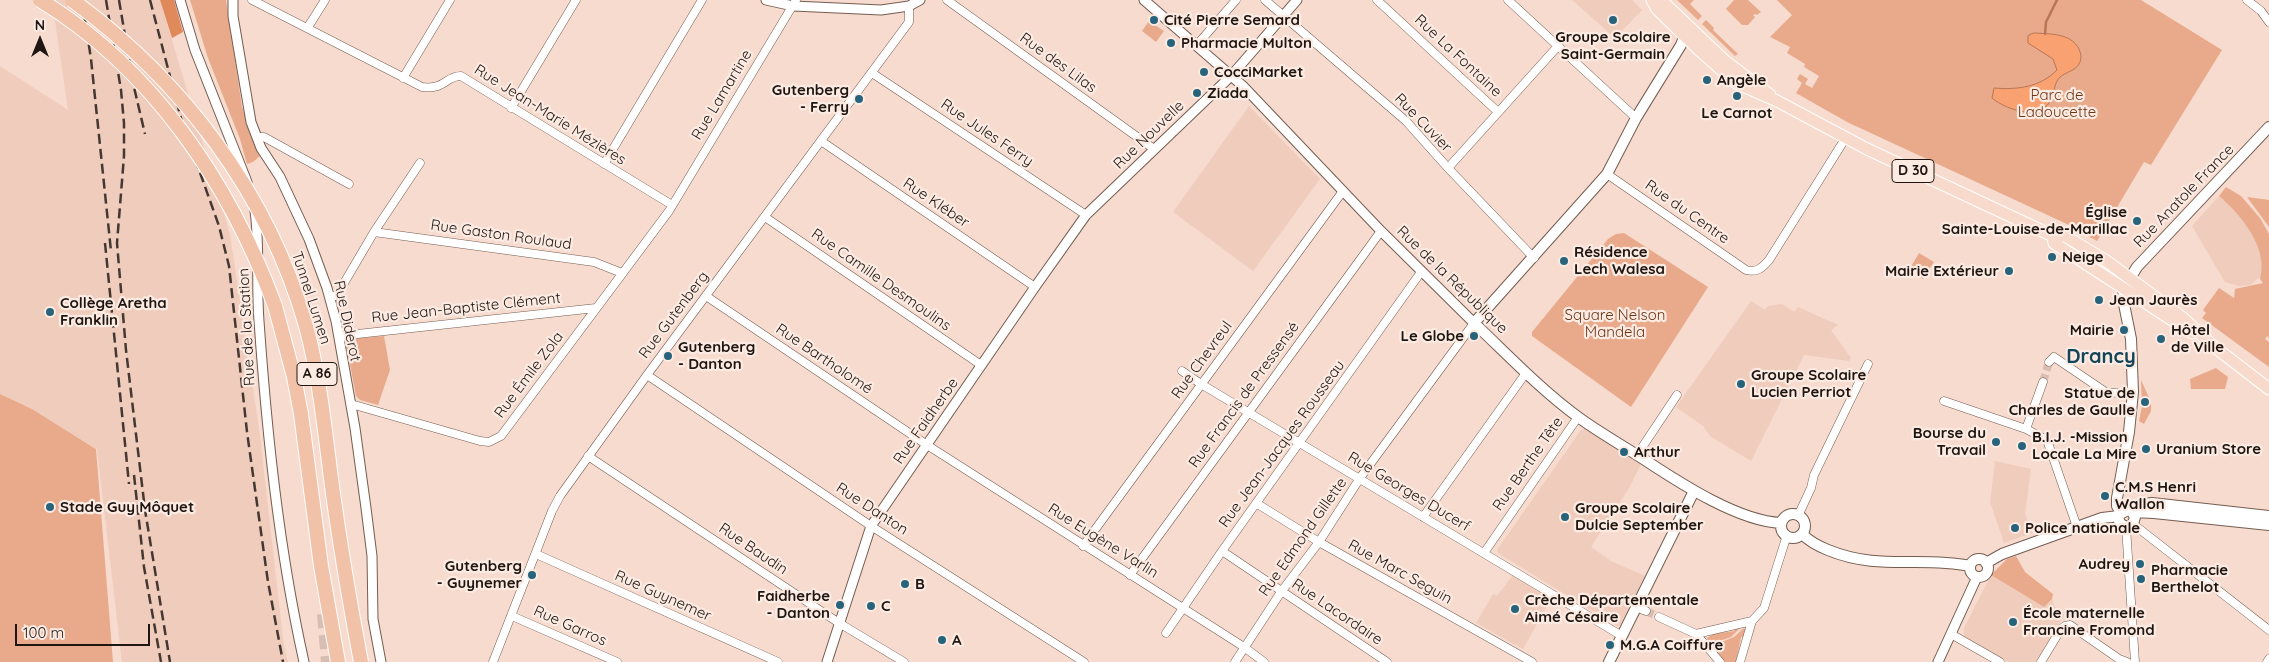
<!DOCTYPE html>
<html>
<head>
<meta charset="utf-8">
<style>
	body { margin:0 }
	#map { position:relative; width:2269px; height:662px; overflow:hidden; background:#f7dbce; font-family:Quicksand,sans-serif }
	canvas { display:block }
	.north { position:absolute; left:15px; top:15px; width:50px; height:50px; -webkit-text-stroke:4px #fcebe3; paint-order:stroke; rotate:0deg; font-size:14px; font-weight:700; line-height:20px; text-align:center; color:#1f1611 }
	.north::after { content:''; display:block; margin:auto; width:18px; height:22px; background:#1f1611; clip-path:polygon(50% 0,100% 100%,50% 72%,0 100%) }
	.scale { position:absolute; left:15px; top:624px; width:135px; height:22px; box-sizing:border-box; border:2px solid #1f1611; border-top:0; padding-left:6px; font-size:15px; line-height:18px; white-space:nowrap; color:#1f1611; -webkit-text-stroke:4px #fcebe3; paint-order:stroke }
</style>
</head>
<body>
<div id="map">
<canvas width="2269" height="662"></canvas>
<div class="north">N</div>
<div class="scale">100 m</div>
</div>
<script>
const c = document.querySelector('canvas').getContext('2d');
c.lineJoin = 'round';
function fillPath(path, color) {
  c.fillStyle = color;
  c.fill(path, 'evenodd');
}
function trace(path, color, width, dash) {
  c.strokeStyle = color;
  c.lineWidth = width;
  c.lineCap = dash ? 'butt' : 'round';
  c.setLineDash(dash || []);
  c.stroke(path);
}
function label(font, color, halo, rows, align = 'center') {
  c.font = font + ' Quicksand,sans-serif';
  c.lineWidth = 4.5;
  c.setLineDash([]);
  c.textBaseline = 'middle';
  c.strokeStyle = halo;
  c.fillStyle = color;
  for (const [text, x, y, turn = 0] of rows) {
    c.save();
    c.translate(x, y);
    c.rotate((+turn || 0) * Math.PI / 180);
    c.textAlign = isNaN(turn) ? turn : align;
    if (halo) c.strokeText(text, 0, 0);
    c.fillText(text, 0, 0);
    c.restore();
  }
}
fillPath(new Path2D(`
	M52,0H160L230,234L260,436L284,647L288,662H122L97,449L32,409L0,394V66L68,110Z
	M1572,0H1632L1642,10L1615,38Z
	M1249,106L1320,179L1253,271L1173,212Z
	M2219,196L2255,229L2264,245L2266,267L2264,274L2250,285L2239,286L2225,282L2192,226Z
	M1751,301L1765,310L1768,306L1782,304L1794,312L1798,307L1838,325L1831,330L1851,358L1849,361L1804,355L1751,461L1710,436L1703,426L1676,407Z
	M1585,429L1641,464L1629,488L1591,547L1611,561L1645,576L1621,624L1617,626L1498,553L1497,550L1581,430Z
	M1995,461L2031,469L2025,514L2032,533L2004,543L1990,502Z
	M1513,575L1551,599L1523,649L1476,623L1493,594L1497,596Z
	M1991,575L2044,607L2052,599L2054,606L2065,614L2036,662H2008L1964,637V628Z`), '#efccbb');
fillPath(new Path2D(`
	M190,0H226L242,107L260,156L253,162L247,164L240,139L208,58Z
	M1677,0H1694L1690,4L1702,16L1698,20Z
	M1734,0H1748L1761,12L1757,15L1755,14L1753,15L1755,17L1748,25H1742L1726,9Z
	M1777,0H2141L2222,50L2151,165L2144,162L2097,241L2069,225L1847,122L1796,93L1802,83L1797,79L1800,74L1808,79L1805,84L1812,88L1819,76L1804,67L1805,64L1787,53L1790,47L1770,37L1792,15Z
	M1706,20L1714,28L1713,30L1738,54L1735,56L1702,24Z
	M1149,21L1164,31L1156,42L1142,31Z
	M2226,187L2241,196L2260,218L2269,234V338L2267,336L2265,339L2269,342V367L2202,318L2206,313L2203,310L2219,288L2234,298L2235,289L2263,283L2260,279C2269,247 2240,214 2219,196Z
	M2247,197L2269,200V227Z
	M1624,233L1708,287L1631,407L1532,336V332L1608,239L1616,234Z
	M1919,253L1934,262L1923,279L1909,270Z
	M384,336L390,370L378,405L360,400L356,396L349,359H353V356L348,357L346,343L350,339Z
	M2216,368L2228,377L2225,389H2191L2190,379Z
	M2141,380L2151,402V411L2144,424L2139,421L2142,406Z
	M0,394L32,409L96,449L113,662H0Z
	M2016,556L2025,572L2053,594L2052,599L2044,607L1991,575L2007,559Z
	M1742,626L1731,637L1708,645L1707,638L1718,631L1721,633L1734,631L1736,627Z
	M1744,628L1746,630L1745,637H1741L1736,662H1725L1714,647H1709L1734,637Z`), '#e8aa8b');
fillPath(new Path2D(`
	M160,0H174L183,32L172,38Z`), '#e0895a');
const water = new Path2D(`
	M2034,33C2050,34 2071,33 2079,49C2081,54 2082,59 2079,64C2075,71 2066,72 2060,77C2054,83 2055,90 2052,98C2042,122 2006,110 1992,98L1994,88C2018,90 2040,87 2057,70L2053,59L2028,43V36Z`);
fillPath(water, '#faa172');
trace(water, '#b87755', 1);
trace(new Path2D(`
	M2045,34L2046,22L2057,0`), '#b87755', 2.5);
trace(new Path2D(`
	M2043,382L2049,362
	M1646,611L1659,617`), '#d7bdb2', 8, [8, 4]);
trace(new Path2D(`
	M324,614L328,662`), '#d7bdb2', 14, [14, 7]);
const minor = new Path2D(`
	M252,0L422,87C446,90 445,76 461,76L672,205
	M947,0L1154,149
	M1265,0L1406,121L1448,168L1534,258
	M1377,0L1498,112
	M1508,0L1636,118
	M2247,0L2261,11L2269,22
	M308,27L325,0
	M1196,46L1236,0
	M872,73L1086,215
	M403,78L450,0
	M511,108L576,0
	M257,137H264L349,184
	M821,141L1035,287
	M604,164L702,0
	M1448,168L1558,46
	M1607,174L1746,270C1757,273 1762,268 1769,260L1845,139
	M765,217L981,365
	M374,232L594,262L622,273
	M706,296L927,445L1244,647L1264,662
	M330,298L337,295L374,232L420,163
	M339,336L596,308
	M2049,362L2054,357L2107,393L2133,392
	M1182,371L1201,384L1622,636
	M647,375L871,526L1084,662
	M1944,401L2026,429L2047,440L2077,527
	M351,404L480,441L489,442L501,436L669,211L796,0
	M2026,429L2043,382
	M1637,455L1677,395
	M588,456L839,623L904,662
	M1256,503L1319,542L1532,662
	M1798,516L1811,488L1814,475L1868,364
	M1423,517L1526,373
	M2133,524L2269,630
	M2126,527L2135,662
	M1083,546L1343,191
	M1222,551L1387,662
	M1484,553L1578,417
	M536,554L778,662
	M1130,575L1381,231
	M1636,607L1646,611
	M512,616L617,662
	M1659,617L1696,634L1720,662
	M1752,621L1764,608L1787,535
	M1166,633L1222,551L1421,272
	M1696,634L1752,621
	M1951,634L2000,662
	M493,662L552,511L560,496L647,375L909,22V6
	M1235,662L1281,592L1319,542L1360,478L1474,323
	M1740,662L1752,621
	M2041,662L2061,629L2065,626L2070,625L2119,659L2127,662
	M2267,662L2269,659`);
const tertiary = new Path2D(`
	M180,0L195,50L247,182
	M233,0V16L251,122L261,148L280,177L309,239L327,288L336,321L355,428L366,508L372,556L373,619L381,662
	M766,0L793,6L881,10L909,6L920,0
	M1144,0L1244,87L1381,231L1474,323
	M255,211C260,247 256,284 259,321C267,435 279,550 304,662
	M827,662L871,526L1035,287L1086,215L1231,76L1297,0
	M1938,662L1977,577`);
const secondary = new Path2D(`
	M1687,29L1681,45L1636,118L1607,174L1474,323C1508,355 1540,389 1578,417C1600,433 1625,447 1648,462C1683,485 1739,521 1781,523
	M2132,512L2135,517L2133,524L2126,527L2121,524L2118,519L2120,514L2128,510L2132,512L2154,513L2269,525
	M2132,512L2145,504L2152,503L2269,516
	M2121,513L2117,506V498L2129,432L2133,392L2131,339L2123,299L2124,288L2137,267L2269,127
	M1781 526a12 12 0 1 1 24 0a12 12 0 1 1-24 0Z
	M1802,534C1810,542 1818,546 1828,550C1879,571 1919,556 1970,566
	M1970 568a9 9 0 1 1 18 0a9 9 0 1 1-18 0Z
	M1986,563L2002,554L2102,518L2119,516
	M1609,662L1694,491`);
const primary = new Path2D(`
	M1652,0L1657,9L1700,51L1736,83L1777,101L1867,149L2053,236H2065L2105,260L2183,318L2212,345L2269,389
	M1661,0L1725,61L1770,95
	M2053,236L2054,243L2192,333`);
const motorway = new Path2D(`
	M275,306L294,377L301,414L321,566L338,662`);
trace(minor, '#755d51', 9);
trace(tertiary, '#755d51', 11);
trace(secondary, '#755d51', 12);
trace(primary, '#fff', 13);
trace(motorway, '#fff', 16);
trace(minor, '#fff', 8);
trace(tertiary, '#fff', 9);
trace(secondary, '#fff', 10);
trace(primary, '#f7dacb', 11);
trace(motorway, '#f1c1a8', 14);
trace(new Path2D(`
	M82,0L91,59L111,251
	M106,0L121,90L124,123V156L117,243L126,350L145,510L170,662
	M119,0L133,83L145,134
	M150,0L182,122L219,226L229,266L247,432L268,582L283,662
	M105,243L129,484
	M134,475L144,567L161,662`), '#453832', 2.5, [10, 5]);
const motorwayBridge = new Path2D(`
	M40,0C153,69 230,184 275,306
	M72,0C183,81 268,193 306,326C320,378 325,433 332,486C340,545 350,604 361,662`);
trace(motorwayBridge, '#fff', 16, []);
trace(motorwayBridge, '#f1c1a8', 14);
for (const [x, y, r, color] of [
	[1154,20,5,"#27637b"],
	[1613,20,5,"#27637b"],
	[1171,43,5,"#27637b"],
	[1204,72,5,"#27637b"],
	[1707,80,5,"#27637b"],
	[1197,93,5,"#27637b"],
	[1737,96,5,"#27637b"],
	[859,99,5,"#27637b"],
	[2137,221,5,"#27637b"],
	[2052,257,5,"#27637b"],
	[1564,261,5,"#27637b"],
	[2009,271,5,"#27637b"],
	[2099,300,5,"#27637b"],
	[50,312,5,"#27637b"],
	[2124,330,5,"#27637b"],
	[1474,336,5,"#27637b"],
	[2161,339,5,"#27637b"],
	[668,356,5,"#27637b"],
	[1741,384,5,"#27637b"],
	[2145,402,5,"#27637b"],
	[1996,442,5,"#27637b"],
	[2022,446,5,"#27637b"],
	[2146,449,5,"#27637b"],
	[1624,452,5,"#27637b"],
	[2105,496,5,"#27637b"],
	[50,507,5,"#27637b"],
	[1565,517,5,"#27637b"],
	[2015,528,5,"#27637b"],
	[2140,564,5,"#27637b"],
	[532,575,5,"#27637b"],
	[2141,579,5,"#27637b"],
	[905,584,5,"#27637b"],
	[840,605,5,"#27637b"],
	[871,606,5,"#27637b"],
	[1515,609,5,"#27637b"],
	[2013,622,5,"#27637b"],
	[942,640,5,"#27637b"],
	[1610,645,5,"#27637b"]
]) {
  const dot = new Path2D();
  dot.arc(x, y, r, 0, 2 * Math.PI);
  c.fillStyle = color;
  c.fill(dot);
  trace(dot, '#fcebe3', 2);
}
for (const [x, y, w] of [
	[1913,171,42],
	[317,374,40]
]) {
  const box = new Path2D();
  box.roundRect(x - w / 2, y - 11.5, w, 23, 4);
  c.fillStyle = '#fcebe3';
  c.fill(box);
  trace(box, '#1f1611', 1);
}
label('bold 14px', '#1f1611', null, [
	["D 30",1913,171],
	["A 86",317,374]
]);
label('bold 15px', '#1f1611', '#fcebe3', [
	["Cité Pierre Semard",1164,20],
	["Groupe Scolaire",1613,37,"center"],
	["Saint-Germain",1613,54,"center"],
	["Pharmacie Multon",1181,43],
	["CocciMarket",1214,72],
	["Angèle",1717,80],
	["Gutenberg",849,90,"right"],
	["- Ferry",849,107,"right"],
	["Ziada",1207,93],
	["Le Carnot",1737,113,"center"],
	["Église",2127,212,"right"],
	["Sainte-Louise-de-Marillac",2127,229,"right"],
	["Résidence",1574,252],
	["Lech Walesa",1574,269],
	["Neige",2062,257],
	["Mairie Extérieur",1999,271,"right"],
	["Jean Jaurès",2109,300],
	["Collège Aretha",60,303],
	["Franklin",60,320],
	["Mairie",2114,330,"right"],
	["Hôtel",2171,330],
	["de Ville",2171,347],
	["Le Globe",1464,336,"right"],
	["Gutenberg",678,347],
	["- Danton",678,364],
	["Groupe Scolaire",1751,375],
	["Lucien Perriot",1751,392],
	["Statue de",2135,393,"right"],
	["Charles de Gaulle",2135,410,"right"],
	["Bourse du",1986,433,"right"],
	["Travail",1986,450,"right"],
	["B.I.J. -Mission",2032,437],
	["Locale La Mire",2032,454],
	["Uranium Store",2156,449],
	["Arthur",1634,452],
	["C.M.S Henri",2115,487],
	["Wallon",2115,504],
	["Stade Guy Môquet",60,507],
	["Groupe Scolaire",1575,508],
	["Dulcie September",1575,525],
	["Police nationale",2025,528],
	["Audrey",2130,564,"right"],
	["Gutenberg",522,566,"right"],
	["- Guynemer",522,583,"right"],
	["Pharmacie",2151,570],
	["Berthelot",2151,587],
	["B",915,584],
	["Faidherbe",830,596,"right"],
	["- Danton",830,613,"right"],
	["Crèche Départementale",1525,600],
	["Aimé Césaire",1525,617],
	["C",881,606],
	["École maternelle",2023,613],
	["Francine Fromond",2023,630],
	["A",952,640],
	["M.G.A Coiffure",1620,645]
], 'left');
label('15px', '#1f1611', '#fcebe3', [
	["Rue La Fontaine",1458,56,43],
	["Rue des Lilas",1058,63,36],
	["Rue Lamartine",722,95,-59],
	["Rue Jean-Marie Mézières",550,115,32],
	["Rue Cuvier",1423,123,46],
	["Rue Jules Ferry",987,133,34],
	["Rue Nouvelle",1149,135,-44],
	["Rue Anatole France",2184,196,-46],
	["Rue Kléber",936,203,34],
	["Rue du Centre",1687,212,35],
	["Rue Gaston Roulaud",501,235,8],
	["Rue Camille Desmoulins",881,280,35],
	["Rue de la République",1452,280,44],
	["Tunnel Lumen",311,298,72],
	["Rue Jean-Baptiste Clément",466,308,-6],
	["Rue Gutenberg",674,315,-53],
	["Rue Diderot",347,321,78],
	["Rue de la Station",247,327,-93],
	["Rue Bartholomé",824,359,34],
	["Rue Chevreul",1202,360,-54],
	["Rue Émile Zola",529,375,-53],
	["Rue Francis de Pressensé",1244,395,-54],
	["Rue Faidherbe",926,421,-55],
	["Rue Jean-Jacques Rousseau",1282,444,-54],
	["Rue Berthe Tête",1528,464,-55],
	["Rue Georges Ducerf",1409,492,31],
	["Rue Danton",872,509,33],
	["Rue Edmond Gillette",1303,537,-55],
	["Rue Eugène Varlin",1103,541,32],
	["Rue Baudin",753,549,34],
	["Rue Marc Seguin",1400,572,29],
	["Rue Guynemer",663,596,24],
	["Rue Lacordaire",1337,612,34],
	["Rue Garros",570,626,24]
]);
label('15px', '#6d3413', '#fcebe3', [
	["Parc de",2057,95],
	["Ladoucette",2057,112],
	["Square Nelson",1615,315],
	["Mandela",1615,332]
]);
label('bold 20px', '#144457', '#fcebe3', [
	["Drancy",2101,357]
]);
</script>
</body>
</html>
